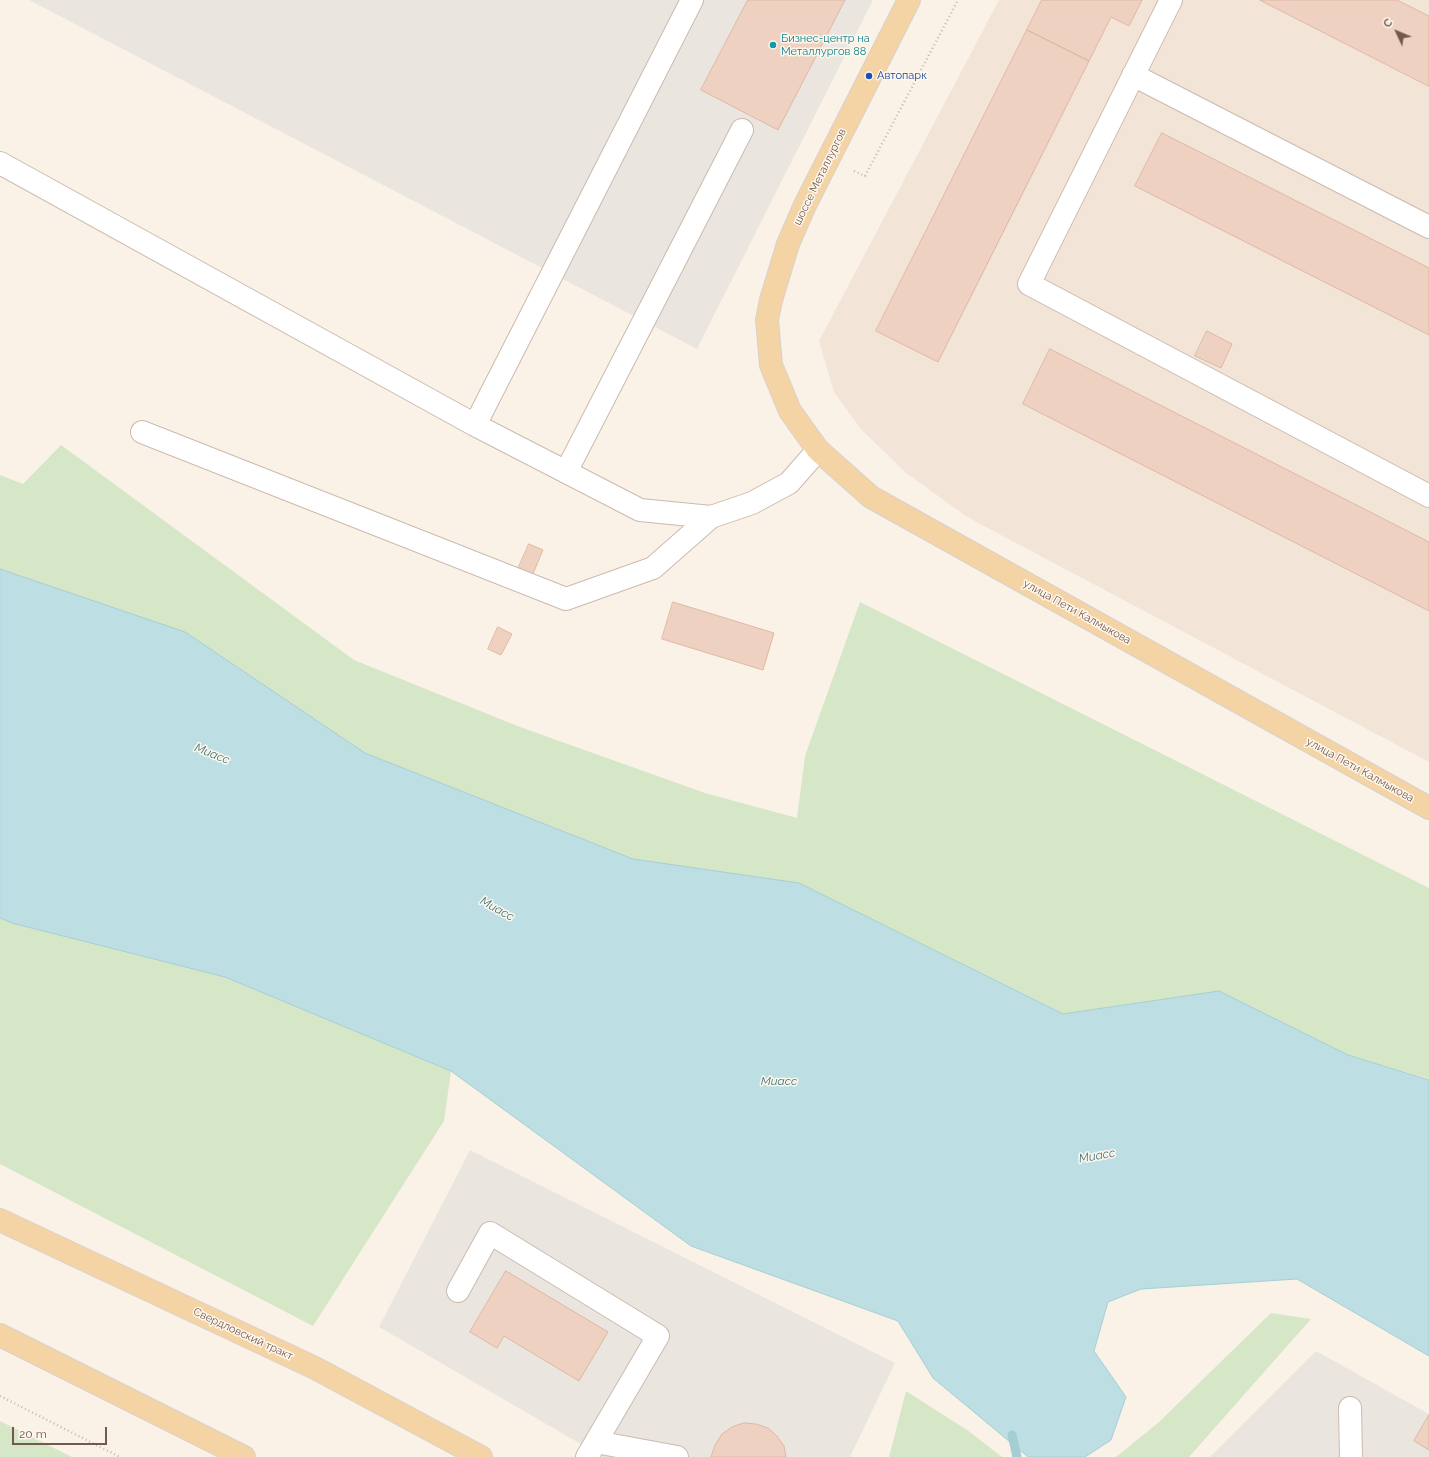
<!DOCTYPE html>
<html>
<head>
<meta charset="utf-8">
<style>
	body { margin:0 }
	#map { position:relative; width:1429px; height:1457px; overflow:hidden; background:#fbf2e7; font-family:Raleway,sans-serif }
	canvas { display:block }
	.north { position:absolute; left:1377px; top:12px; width:40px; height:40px; -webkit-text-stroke:3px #fef7ed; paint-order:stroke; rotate:314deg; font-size:11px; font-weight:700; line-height:16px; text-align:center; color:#72594e }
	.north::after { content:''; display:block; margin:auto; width:14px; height:18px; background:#72594e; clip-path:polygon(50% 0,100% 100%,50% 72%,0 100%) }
	.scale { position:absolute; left:12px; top:1427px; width:95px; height:18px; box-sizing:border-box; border:2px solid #72594e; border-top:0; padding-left:5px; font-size:12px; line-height:14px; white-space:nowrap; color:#72594e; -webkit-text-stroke:3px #fef7ed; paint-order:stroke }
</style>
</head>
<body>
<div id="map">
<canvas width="1429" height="1457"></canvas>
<div class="north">С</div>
<div class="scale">20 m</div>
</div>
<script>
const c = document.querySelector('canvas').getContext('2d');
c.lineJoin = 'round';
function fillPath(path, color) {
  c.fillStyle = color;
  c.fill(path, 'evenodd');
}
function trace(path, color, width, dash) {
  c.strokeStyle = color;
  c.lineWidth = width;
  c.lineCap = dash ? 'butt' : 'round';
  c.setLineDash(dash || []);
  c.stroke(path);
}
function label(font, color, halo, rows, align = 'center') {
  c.font = font + ' Raleway,sans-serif';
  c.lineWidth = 3;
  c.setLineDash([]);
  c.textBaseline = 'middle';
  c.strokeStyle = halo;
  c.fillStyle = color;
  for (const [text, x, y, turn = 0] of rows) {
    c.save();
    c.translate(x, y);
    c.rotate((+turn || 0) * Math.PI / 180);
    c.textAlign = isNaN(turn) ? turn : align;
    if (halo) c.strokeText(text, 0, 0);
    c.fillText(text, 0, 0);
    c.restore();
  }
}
fillPath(new Path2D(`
	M999,0H1429V762L967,517L905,472L860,428L834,392L819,341Z`), '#f2e4d6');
fillPath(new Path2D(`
	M29,0H873L697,349Z
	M470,1150L895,1363L850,1457H603L379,1327Z
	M1316,1351L1429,1414V1457H1210Z`), '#ebe5e0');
fillPath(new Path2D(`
	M61,445L354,660L520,727L705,793L797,818L805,756L860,602L1429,888V1079L1348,1055L1219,991L1063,1014L799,883L633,859L365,753L185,632L0,569V475L23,484Z
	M0,918L12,923L225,977L451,1071L444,1121L313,1326L0,1164Z
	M1271,1313L1311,1319L1189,1457H1116L1158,1423Z
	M906,1391L970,1432L1002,1457H889Z
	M0,1421L72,1457H0Z`), '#d5e7c7');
const water = new Path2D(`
	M0,569L185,632L365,753L633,859L799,883L1063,1014L1219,991L1348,1055L1429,1080V1356L1297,1279L1141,1289L1108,1302L1094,1351L1126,1397L1111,1440L1085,1457H1028L933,1378L898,1321L691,1246L451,1071L225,977L12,923L0,918Z`);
fillPath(water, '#bddee3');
trace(water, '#a4ced4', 1);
trace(new Path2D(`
	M1012,1435L1017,1457`), '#a4ced4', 9);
const building = new Path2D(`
	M748,0H845L778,130L701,90Z
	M1042,0H1142L1129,26L1111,17L1089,61L1027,30Z
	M1260,0H1397L1429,16V86Z
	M1027,30L1089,61L938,362L876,331Z
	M1162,133L1429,268V335L1135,186Z
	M1207,331L1232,344L1221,368L1195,356Z
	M1050,349L1429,542V611L1023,404Z
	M529,544L543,550L532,576L518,569Z
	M673,602L774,633L763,670L662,639Z
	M498,627L512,634L501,655L488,649Z
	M506,1271L608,1332L579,1381L504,1336L497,1348L470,1332Z
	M1429,1415V1450L1414,1441Z
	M744,1423L756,1424L768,1428L777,1436L784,1446L786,1457H711L715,1445L722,1434L732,1427Z`);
fillPath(building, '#eed1c1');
trace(building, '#dfb8a3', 1);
const minor = new Path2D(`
	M1171,0L1029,284L1429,496
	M1133,75L1429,227
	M0,163L475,425L640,510L711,517L752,503L789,483L818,450
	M475,425L692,0
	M142,432L566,599L653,568L711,517
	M566,472L742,130
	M458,1291L490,1233L658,1336L587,1457
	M1350,1408L1351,1457
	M596,1442L677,1457`);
const major = new Path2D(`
	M909,0L805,205L788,244L771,300L767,320L771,365L790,411L818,450L871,497L1429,808
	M0,1220L315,1368L481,1457
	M0,1335L244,1457`);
trace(minor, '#ccbaae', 24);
trace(major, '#d8d1cd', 24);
trace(new Path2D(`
	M854,171L865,176L958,0
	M0,1396L120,1457`), '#d3b5a4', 2.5, [1, 3]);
trace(minor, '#fff', 22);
trace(major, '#f4d4a5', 22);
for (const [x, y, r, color] of [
	[773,45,4,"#0f9aa8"],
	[869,76,4,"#1a4fb4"]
]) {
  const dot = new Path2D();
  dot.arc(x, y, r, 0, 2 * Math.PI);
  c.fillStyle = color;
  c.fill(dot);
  trace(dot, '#fef7ed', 1.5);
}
label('11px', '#0d838f', '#fef7ed', [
	["Бизнес-центр на",781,39],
	["Металлургов 88",781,52]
], 'left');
label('11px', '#164399', '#fef7ed', [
	["Автопарк",877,76]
], 'left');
label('11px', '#72594e', '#fef7ed', [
	["шоссе Металлургов",820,177,-64],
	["улица Пети Калмыкова",1077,612,29],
	["улица Пети Калмыкова",1360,770,29],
	["Свердловский тракт",243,1334,25]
]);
label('italic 12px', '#46767d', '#fef7ed', [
	["Миасс",212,754,22],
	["Миасс",497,909,29],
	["Миасс",779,1081],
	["Миасс",1097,1156,-10]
]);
</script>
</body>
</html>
